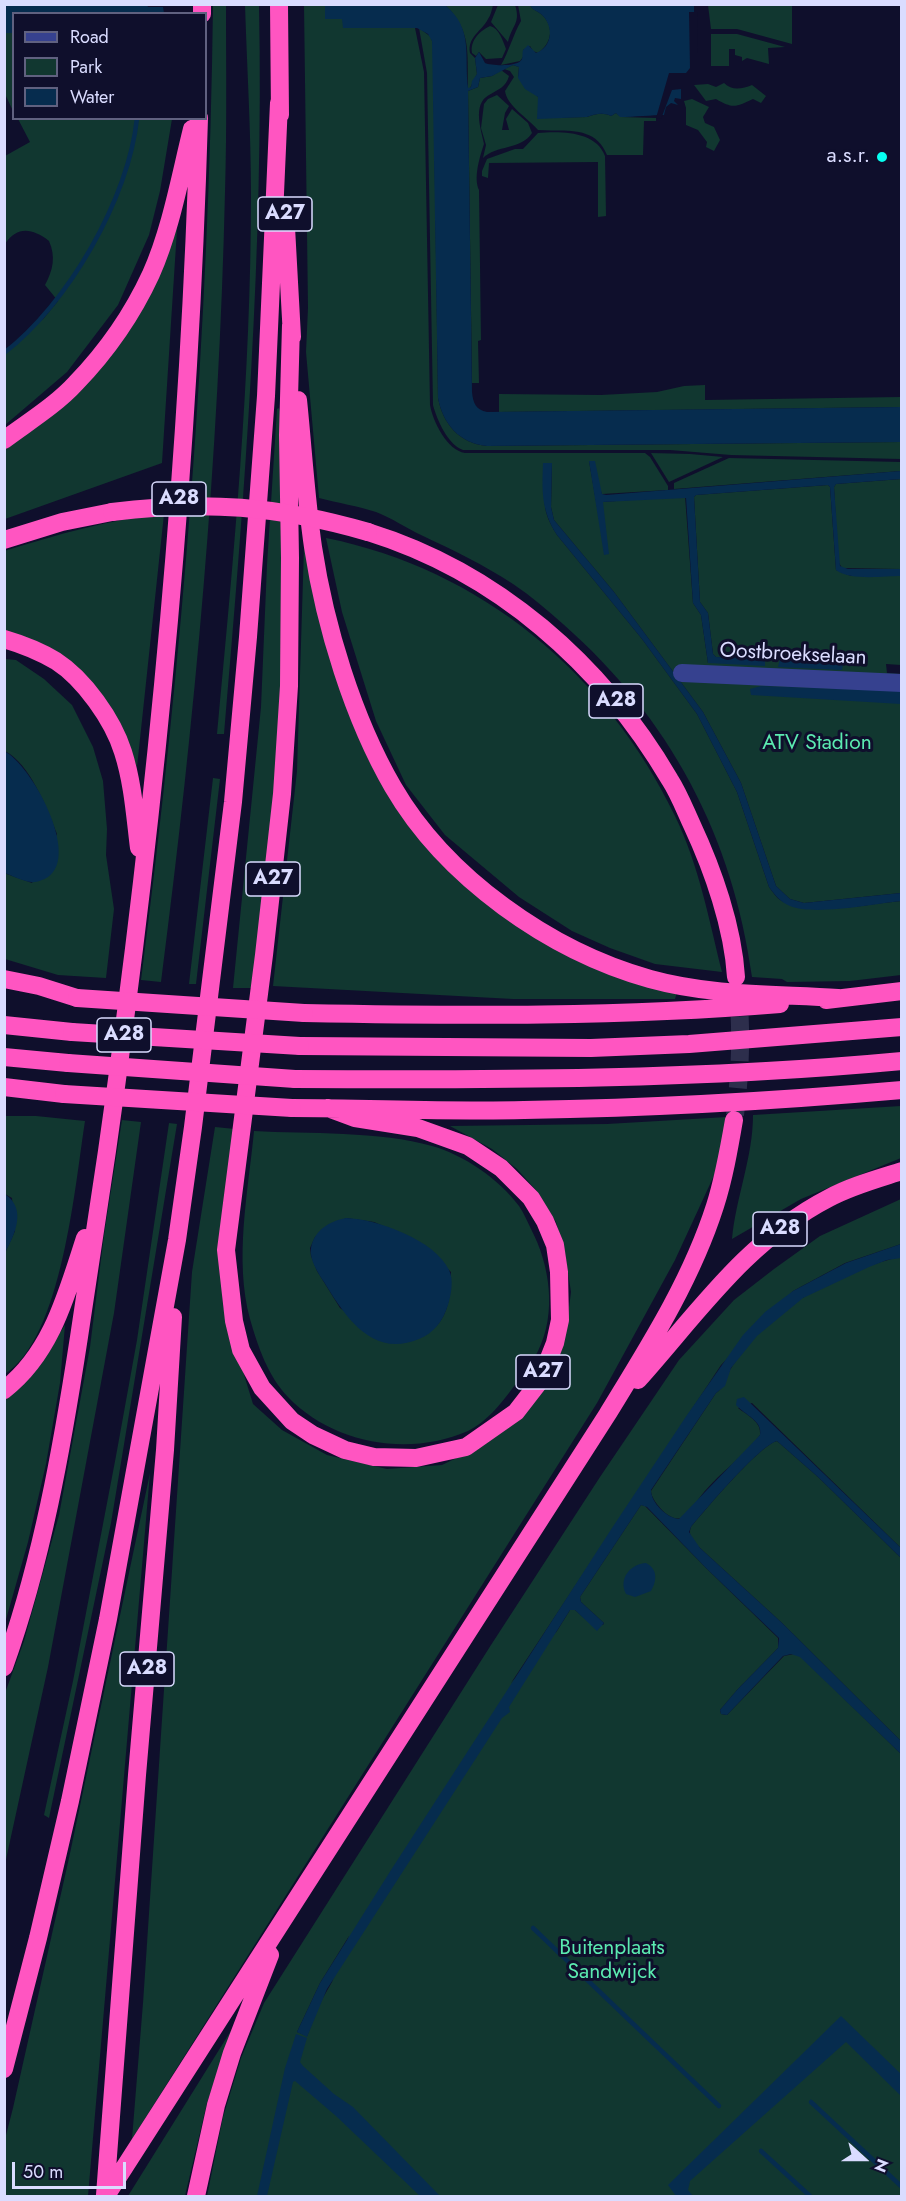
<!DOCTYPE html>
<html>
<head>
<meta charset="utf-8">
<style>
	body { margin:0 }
	#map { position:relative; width:906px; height:2201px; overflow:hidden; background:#0f0f2c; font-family:Jost,sans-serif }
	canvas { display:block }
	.frame { position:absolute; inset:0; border:6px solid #dadcff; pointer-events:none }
	.legend { position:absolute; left:12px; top:12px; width:195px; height:108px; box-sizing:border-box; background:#0f0f2c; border:2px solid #606180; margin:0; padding:8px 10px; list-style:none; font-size:18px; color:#dadcff }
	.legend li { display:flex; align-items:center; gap:12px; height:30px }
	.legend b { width:30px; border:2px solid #606180 }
	.north { position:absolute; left:834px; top:2129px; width:60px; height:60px; -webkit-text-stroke:4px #0f0f2c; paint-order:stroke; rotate:111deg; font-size:16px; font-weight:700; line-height:24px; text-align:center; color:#dadcff }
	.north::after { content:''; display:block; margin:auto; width:21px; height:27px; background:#dadcff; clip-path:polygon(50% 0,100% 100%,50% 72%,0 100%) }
	.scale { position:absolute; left:12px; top:2162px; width:114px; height:27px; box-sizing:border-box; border:3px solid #dadcff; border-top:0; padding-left:8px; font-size:18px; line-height:21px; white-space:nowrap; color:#dadcff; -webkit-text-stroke:4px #0f0f2c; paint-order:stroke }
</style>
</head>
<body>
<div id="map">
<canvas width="906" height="2201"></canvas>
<div class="frame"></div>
<ul class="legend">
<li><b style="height:8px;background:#36418f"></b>Road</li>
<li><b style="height:16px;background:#113730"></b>Park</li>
<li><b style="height:16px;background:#062c4e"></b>Water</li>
</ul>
<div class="north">N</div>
<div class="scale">50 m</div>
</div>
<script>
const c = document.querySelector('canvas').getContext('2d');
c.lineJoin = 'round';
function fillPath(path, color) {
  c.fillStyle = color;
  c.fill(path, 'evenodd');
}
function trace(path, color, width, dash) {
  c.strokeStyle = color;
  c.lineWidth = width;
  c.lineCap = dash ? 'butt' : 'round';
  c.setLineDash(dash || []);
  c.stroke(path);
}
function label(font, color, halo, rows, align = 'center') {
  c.font = font + ' Jost,sans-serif';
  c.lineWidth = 6;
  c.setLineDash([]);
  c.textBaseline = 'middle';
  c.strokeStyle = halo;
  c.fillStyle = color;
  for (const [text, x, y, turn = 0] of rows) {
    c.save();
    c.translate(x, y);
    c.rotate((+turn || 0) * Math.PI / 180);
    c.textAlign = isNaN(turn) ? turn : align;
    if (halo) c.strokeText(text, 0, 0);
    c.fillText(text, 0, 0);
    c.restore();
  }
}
fillPath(new Path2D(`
	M213,5H226C226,67 227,129 225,192C219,456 195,720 161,982L141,980C183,657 209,331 213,5Z
	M245,5H259C264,248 245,492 224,734H217C234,555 251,375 251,195C251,132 247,68 245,5Z
	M304,5H335H325L326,19H343V28H415L424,72L430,405C433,422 447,450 465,453H645L650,457L668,486V490L602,494L589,461L600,524L603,502L685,496L693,603L701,615L708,663L761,658L716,657L713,654L708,613L700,602L694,497L696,495L828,485L830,487L836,570L851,576H901V665L886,664L887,673L901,674V893L804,903L790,899L776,886L741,783L703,712L614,592L554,520L551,507L552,463C545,495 538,505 557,535L642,639L697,714L737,792L769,887C773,892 776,898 782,901C816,917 865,904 901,901V975L850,981L787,982L782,979L752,977C733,837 670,718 563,624C547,610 531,596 513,584C484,565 453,550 421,535C406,528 392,518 376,512C358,506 338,503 319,498L306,352L308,308Z
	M445,5H493C492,9 491,15 488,19C482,31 467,37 470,53L475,58L477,74L470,88H468C467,53 472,31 445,5Z
	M498,5H515C521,23 512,25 508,42L491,22Z
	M518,5H530C534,11 536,10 541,14C555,26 552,43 538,53L533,51L530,46L523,50V57L520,61L501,65C509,51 513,35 521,21Z
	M708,5H792V44L737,29H711Z
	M490,26C499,28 503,41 506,49L502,58L486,59L479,52L476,56L472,53C470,40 480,31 490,26Z
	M419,28L431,37L433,45L438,398C443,424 459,443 487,446L901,442V459L731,455L670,450H463C448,445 437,420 433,405L427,73Z
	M4,33H13V111L5,94Z
	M711,34H737L785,47L768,48L769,64L747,58L742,61V57L735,55V49H729V66H711Z
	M513,65L519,67L518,77L538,97V118L587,117C594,114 604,112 611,116L616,113L621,117L656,118V121H644L643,155H607C595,124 563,132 538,130C528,118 507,106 505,91L514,77L510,71L504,69Z
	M501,70L509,76C506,87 499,89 489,95C472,104 481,130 484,144C480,156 473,178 479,190L481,340L478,341L479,383H472L468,91L478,87L480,78L492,76Z
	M724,83C732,91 742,89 752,85L766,96L761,103L753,99C736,107 733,109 716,99L706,101L694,85L708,84L716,87Z
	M497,95L509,106L505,113L502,130H509L506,119L512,109L528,123L532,133C521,150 496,145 483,158L486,145L481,128L484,104L488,99Z
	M692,99L709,107L703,117L705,123L714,127L720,140L714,151L706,147L707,142L698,130L686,125V108L684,101Z
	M18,119H172L160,191L149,235L118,305L67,372L5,425V353L44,318L58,301L45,285C53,270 56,257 49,241C32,228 17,226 5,244V156L30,142Z
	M538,133C561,131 596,131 605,156L606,216L598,217V162L489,163L488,178L482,176V171L487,159L515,149H523Z
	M178,214L162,463L5,519L4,445L82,385Z
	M705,385V400L901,397L902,407L499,412V394L601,395L657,392L684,386Z
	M279,408L281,414L285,604L281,739L255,988H233L261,707L267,565L277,409Z
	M651,453L690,454L723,457L669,482Z
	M729,458L901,462V471L674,489V483Z
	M901,479V569L842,568L838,561L834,487L836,484Z
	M164,514L137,767L121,727L103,696L5,632L4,551C57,535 109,519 164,514Z
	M326,538C481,569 607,674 675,816C699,865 709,920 722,972L655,964L610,948L572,931L519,897L445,835L406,785L376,721L342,612Z
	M304,547L349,714L476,895L677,992L675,999H513L273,986L297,771Z
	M5,659L16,660L44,679L72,705L93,747L103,781L107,829L106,855L114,909L106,978L58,975L5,959L4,873L32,883L57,834C47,808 30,764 5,751Z
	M213,778L220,779L196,984H189Z
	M901,1106V1158L801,1199L732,1239C736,1197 753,1157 753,1115Z
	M5,1116H36L85,1121C75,1185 62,1338 5,1374V1253L15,1231L12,1198L5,1194Z
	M727,1117L717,1169L675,1260L597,1403L132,2139L143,2003L192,1272L215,1127L235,1129L220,1251L223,1306L253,1404L282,1430L327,1455L387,1469L442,1465L475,1449L507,1428L566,1331L571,1292L565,1253L556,1222L536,1190L517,1169L492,1149L450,1126L607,1124Z
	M122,1120L141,1122L114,1313L48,1667L5,1864V1693L24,1641L59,1515L90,1347L104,1235Z
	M169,1123L177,1124L111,1523L49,1818L44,1815L73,1681L116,1456L137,1340Z
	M254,1131C307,1134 381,1131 432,1146C464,1155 499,1179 519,1206C524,1213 527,1221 531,1229C550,1265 557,1313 538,1351C531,1365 521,1377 512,1389C500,1405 486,1422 468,1431C409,1457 333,1444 288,1397C268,1376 258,1347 250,1319C234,1259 248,1193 254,1131ZM346,1218L374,1222L421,1243L451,1272C452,1318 436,1342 388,1343L340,1308L317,1271L311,1256L310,1248L315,1237Z
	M901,1199V1244L845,1263L793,1291L721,1365L511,1683L557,1631L570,1610H575L585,1619L603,1625L604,1623L581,1602L580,1597L641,1505L645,1506L706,1568L778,1638V1648L737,1690L720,1710L721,1714L727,1715L784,1656L794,1654L800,1656L901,1754V2196H207L223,2117L241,2058L264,2003L491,1645L600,1477L679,1360L734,1300L774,1269L820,1236ZM349,1936L332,1982L320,2003L307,2036L297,2032L320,1983Z
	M899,1257L901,1258V1548L752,1403L738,1408C747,1415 762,1422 760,1435C744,1456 721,1472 704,1492C697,1500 691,1512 683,1517C672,1525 651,1501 651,1491L716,1393C725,1387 725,1380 730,1370C737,1359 747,1347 755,1337C787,1299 851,1269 899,1257Z
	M65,1325L60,1383L46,1464L28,1542L5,1623V1400L42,1360Z
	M777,1441L818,1477L901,1558V1741L781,1622L700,1548C695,1542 687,1536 691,1527C704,1511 761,1444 777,1441Z
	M150,1473L88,2196H5V2139L13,2108L69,1858Z
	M232,2029L207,2103L185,2196H128Z`), '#113730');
fillPath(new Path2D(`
	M4,5H147L148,7H163L164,13L14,14L13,33H5Z
	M325,5H445C474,29 464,56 468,88L471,87L472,81L477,74L475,58L479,52L485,63C492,66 519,67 522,59C523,56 522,53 523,50L528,45L536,53C553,47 554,25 541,14C536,10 533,11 530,5H694L695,78H681V99L675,98L674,101L678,105L671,103L666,107L664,115C652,115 635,117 620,117L616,113L611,116C604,112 594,114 587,117L537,119L538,97L525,89L518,78L519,67L513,65L492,76L480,78L478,87L468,91L472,392C473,403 476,410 487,412L901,407V442L487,446C459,443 443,424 438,398L432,41L428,34L417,28H343L342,19H325Z
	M589,461H595L602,494L606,495L901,471V479L836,484L834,487L840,566L848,569H901V576C884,576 850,581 836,570L830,487L828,485L696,495L694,497L700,602L708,613L713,654L716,657L765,658V666L708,663L701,615L693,603L686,498L603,502L609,554L604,555Z
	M543,463H552L551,507L554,520L614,592L703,712L741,783L776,886L790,899L804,903L901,893V901C873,904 814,916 790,906C780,902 775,895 769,887L737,792L697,714L642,639L557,535C541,510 542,491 543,463Z
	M780,659L843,664L842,670L778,667Z
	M761,686L901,691V704L751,695L750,689Z
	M4,751C31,764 81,855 48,877C43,880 36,883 31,882C22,881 13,876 5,873Z
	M5,1194C27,1209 15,1234 5,1253Z
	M346,1218C377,1219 435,1240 449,1270C454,1279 451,1295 448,1305C443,1321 434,1333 419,1339C372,1359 345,1316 324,1282C318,1273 309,1259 311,1248C314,1230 330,1221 346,1218Z
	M901,1244V1258L887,1260L869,1267L803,1298L757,1336L731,1368L725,1386L716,1393L651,1490C651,1503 667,1518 679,1519L760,1435C763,1421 745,1415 736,1405L737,1399L744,1397L901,1548V1558L818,1477L777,1441C760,1445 704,1511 691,1527L689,1532L700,1548L781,1622L901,1741V1754L800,1657L791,1654L783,1656L727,1715L721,1714L720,1710L737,1690L778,1648L779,1638L706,1568L647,1507L641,1505L580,1597L581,1602L604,1623L597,1631L575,1610H570L509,1707L510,1712L502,1718L327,1989L307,2037L297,2032L320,1983L391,1870L612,1528L687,1415L743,1335L765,1312L793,1291L846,1263Z
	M646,1563C658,1569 657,1581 651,1591L635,1597L626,1594C618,1578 631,1564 646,1563Z
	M841,2016L901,2074V2096L846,2042L690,2181L688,2190L693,2196H676L668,2185Z
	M296,2034L307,2038L300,2062L303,2066L334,2094L353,2107L440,2196H420L336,2116L295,2081L293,2082L267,2196H257L285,2068Z`), '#062c4e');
fillPath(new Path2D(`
	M689,12H697L698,53H695V78H681V89L672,90L661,119L656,118L669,73H686L690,68Z`), '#0f0f2c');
trace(new Path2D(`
	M4,353C68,304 129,198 137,118
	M533,1928L719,2106
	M811,2102L902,2187
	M761,2151L810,2196`), '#062c4e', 4.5);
trace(new Path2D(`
	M735,1115C740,1074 742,1035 738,993`), '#2d2e4c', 18, [18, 9]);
trace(new Path2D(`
	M682,673L902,683`), '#36418f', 18);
trace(new Path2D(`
	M279,4L280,115
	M202,14V4
	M285,209L292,337
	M291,325L288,435L290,558L289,686L282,794L264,955L226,1250L234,1321L241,1350L262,1388L292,1421L313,1435L345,1450L374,1457L416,1458L466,1447L516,1412L540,1381L555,1343L560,1320L559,1272L555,1245L545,1221L531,1198L501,1168L468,1146L418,1128L355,1118L328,1108
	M298,400C303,449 306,499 313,547C325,626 353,718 393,787C446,878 550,951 650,979C711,996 776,994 838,998
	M4,440C28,422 56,405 76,383C106,352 133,313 151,274C171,229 180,177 192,129
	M368,532C497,572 602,664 670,780C679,794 685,810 692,825C713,870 733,927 736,977
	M4,540L62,522L112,512
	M4,639C21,644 41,652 56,661C84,679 113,720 123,752C133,783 135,816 139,848
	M4,979L39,986L77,998
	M826,1000L902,991
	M304,1013C463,1016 622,1017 780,1004
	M4,1025L72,1032
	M300,1046L591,1048L689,1044L902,1027
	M4,1057L68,1063
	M295,1079C498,1080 700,1080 902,1061
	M4,1087L64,1094
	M292,1108C369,1108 446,1112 524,1110C650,1108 776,1101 902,1090
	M638,1380C698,1313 746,1241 829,1198C851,1186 877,1179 902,1171
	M4,1390C52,1353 67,1293 85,1238
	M4,1667C42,1561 62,1448 79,1337C88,1275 98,1213 107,1151C156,809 189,464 199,118
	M4,2069L38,1938L70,1801L108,1619L177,1240L193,1127L233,802L248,637L266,396L279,103
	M105,2195L137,1775L165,1450L173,1317
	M106,2196L607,1415C648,1348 691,1281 715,1206C724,1178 729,1149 734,1120
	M196,2196L216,2105L232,2053L270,1955`), '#ff55c1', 18);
trace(new Path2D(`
	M112,512C205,500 278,506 368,532
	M77,998L304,1013
	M72,1032L300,1046
	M68,1063L295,1079
	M64,1094L292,1108`), '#ff55c1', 18);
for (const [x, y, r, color] of [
	[882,157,6,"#06fff1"]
]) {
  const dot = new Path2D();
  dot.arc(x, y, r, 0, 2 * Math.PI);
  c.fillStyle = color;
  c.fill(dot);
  trace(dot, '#0f0f2c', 2);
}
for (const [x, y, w] of [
	[285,214,54],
	[179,499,54],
	[616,701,54],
	[273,879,54],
	[124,1035,54],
	[780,1229,54],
	[543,1372,54],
	[147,1669,54]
]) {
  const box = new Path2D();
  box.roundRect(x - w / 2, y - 17, w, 34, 4.5);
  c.fillStyle = '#0f0f2c';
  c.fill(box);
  trace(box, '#dadcff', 1.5);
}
label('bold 20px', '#dadcff', null, [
	["A27",285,214],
	["A28",179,499],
	["A28",616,701],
	["A27",273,879],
	["A28",124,1035],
	["A28",780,1229],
	["A27",543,1372],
	["A28",147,1669]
]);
label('21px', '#dadcff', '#0f0f2c', [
	["a.s.r.",870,157]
], 'right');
label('21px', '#dadcff', '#0f0f2c', [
	["Oostbroekselaan",793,655,3]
]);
label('21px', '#5beab0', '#0f0f2c', [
	["ATV Stadion",817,744],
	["Buitenplaats",612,1949],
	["Sandwijck",612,1973]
]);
</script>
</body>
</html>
